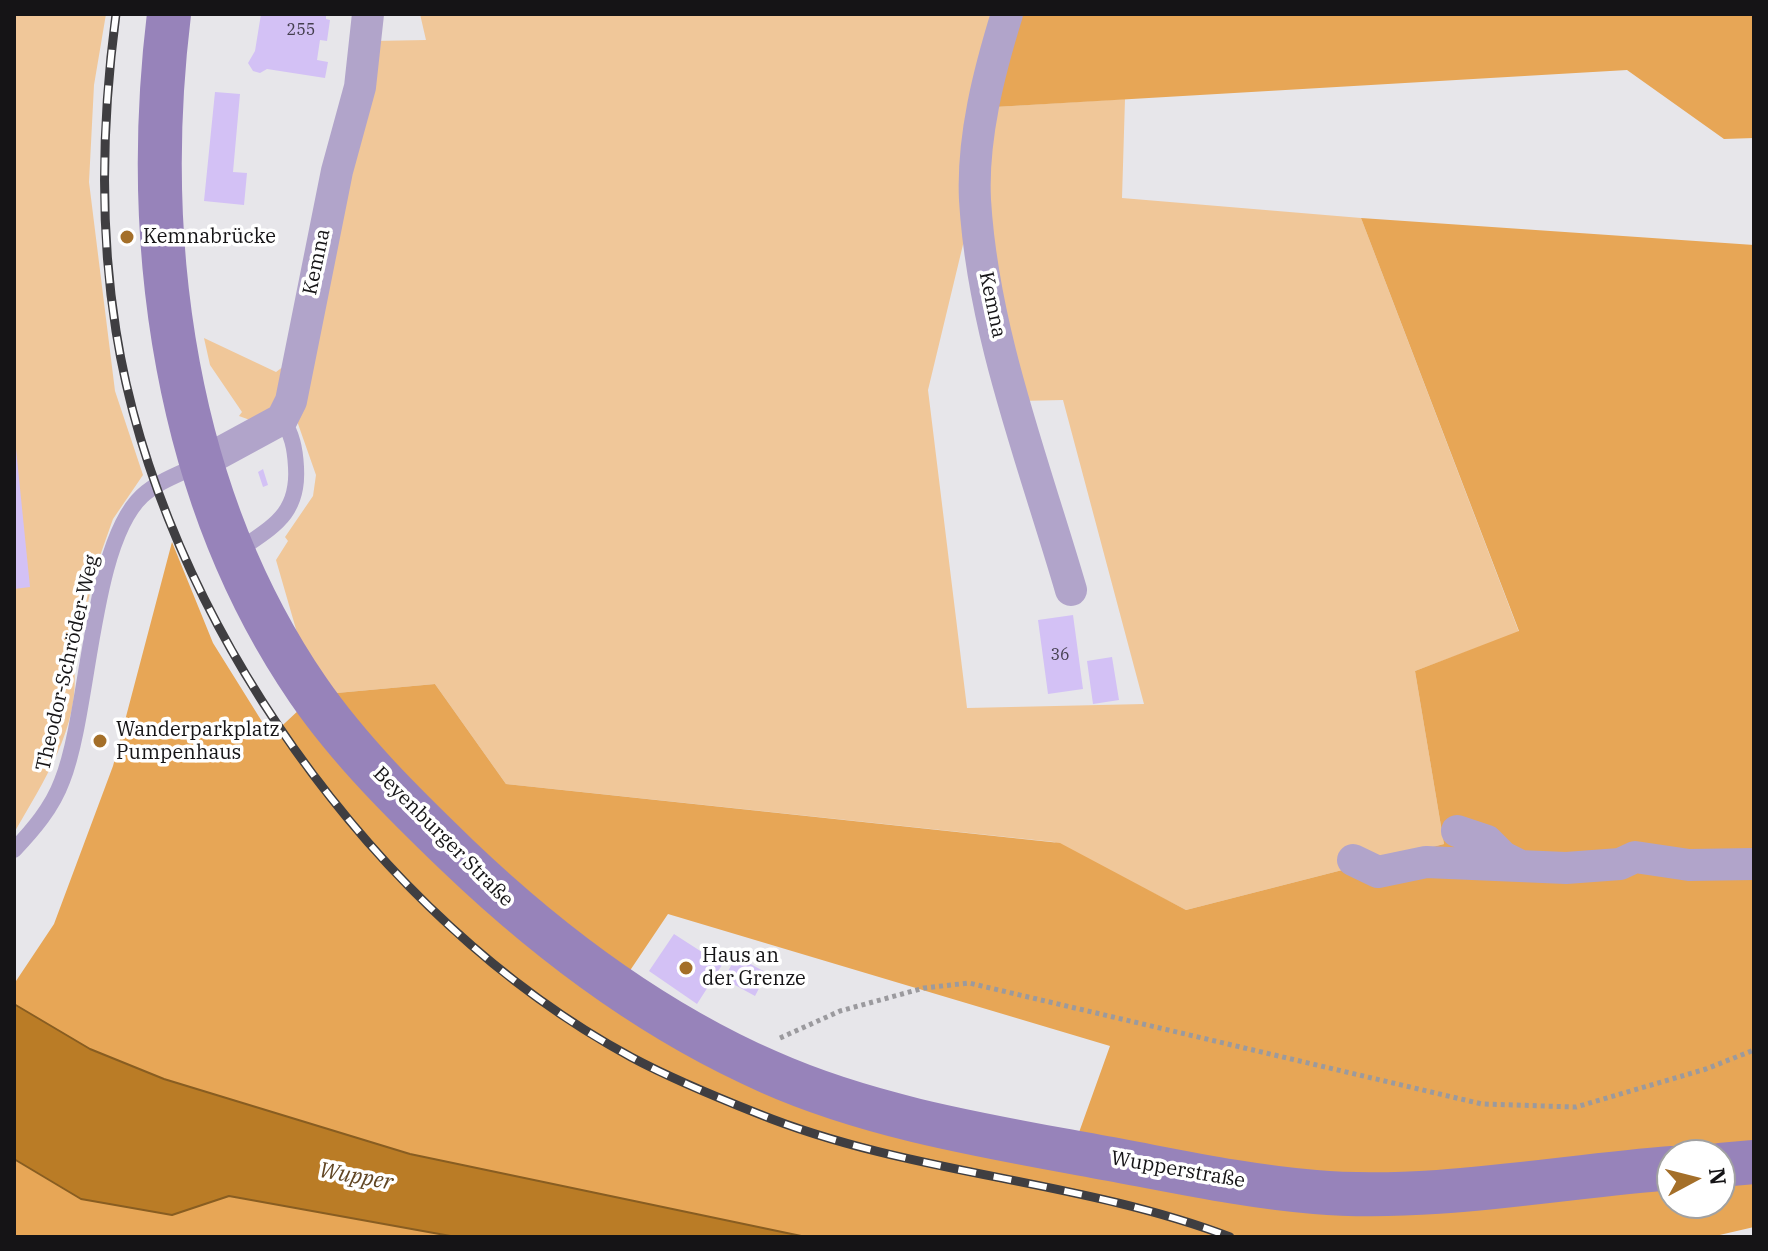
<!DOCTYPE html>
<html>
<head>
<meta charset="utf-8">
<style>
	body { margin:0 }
	#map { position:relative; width:1768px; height:1251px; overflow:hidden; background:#e7e6ea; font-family:"IBM Plex Serif",serif }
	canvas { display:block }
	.frame { position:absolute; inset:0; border:16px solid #151416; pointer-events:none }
	.north { position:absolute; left:1656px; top:1139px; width:80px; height:80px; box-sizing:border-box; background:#fff; border:2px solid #a1a1a2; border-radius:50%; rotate:83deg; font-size:22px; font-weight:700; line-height:32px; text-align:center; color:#151416 }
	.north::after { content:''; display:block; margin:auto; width:28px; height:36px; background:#a46f29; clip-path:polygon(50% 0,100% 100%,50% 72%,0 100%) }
</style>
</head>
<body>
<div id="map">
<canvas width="1768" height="1251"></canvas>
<div class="frame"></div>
<div class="north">N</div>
</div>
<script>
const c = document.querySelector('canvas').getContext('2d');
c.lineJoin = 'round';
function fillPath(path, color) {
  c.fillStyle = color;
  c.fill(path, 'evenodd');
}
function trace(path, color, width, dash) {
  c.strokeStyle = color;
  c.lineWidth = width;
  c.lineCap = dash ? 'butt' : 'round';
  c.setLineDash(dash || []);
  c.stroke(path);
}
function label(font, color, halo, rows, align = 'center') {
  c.font = font + ' "IBM Plex Serif",serif';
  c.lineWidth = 7;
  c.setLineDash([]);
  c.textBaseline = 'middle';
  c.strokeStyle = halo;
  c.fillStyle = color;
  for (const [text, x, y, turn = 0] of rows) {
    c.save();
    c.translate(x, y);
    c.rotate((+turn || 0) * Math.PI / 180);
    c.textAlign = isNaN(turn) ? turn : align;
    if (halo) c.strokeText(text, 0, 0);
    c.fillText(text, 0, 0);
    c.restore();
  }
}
fillPath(new Path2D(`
	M14,14H106L94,85L89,182L115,391L143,475L113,519L95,570L74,667C81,726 42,784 14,833Z
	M420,14H1017L995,107L1125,99L1122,198L1361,218L1519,632L1415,671L1444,844L1186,910L1054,842L506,784L435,684L315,695L276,560L288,541L285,537L313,496L316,475L297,421L373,41L426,40ZM973,203L1019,401L1063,400L1144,704L967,708L928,390Z
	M204,338L276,372L288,363L278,408L250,420L239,416L242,412L210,365Z`), '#f0c799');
fillPath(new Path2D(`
	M1017,14H1754V138L1724,139L1627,70L995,107Z
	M1361,218L1754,245V1227L1711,1237H806L410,1154L164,1079L90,1049L14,1004V984L54,924L113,766L172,542L213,643L271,736L315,695L435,684L506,784L1060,843L1186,910L1444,844L1415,671L1519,631ZM668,914L1110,1046L1077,1138L805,1072L722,1029L629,972ZM1672,1155H1720V1203H1672Z
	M14,1159L81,1199L172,1215L229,1196L456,1237H14Z`), '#e7a656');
const water = new Path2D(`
	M14,1004L90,1049L164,1079L410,1154L806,1237H456L229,1196L172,1215L81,1199L14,1159Z`);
fillPath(water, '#ba7c26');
trace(water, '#885d21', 2);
fillPath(new Path2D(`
	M261,14H326V19L330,20L327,41L320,40L317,60L328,62L325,78L267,69L260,73L253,71L248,63L255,51Z
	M215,92L240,94L233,172L247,173L244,205L204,201Z
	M14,429L30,587L14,589Z
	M263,469L268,485L263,487L258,472Z
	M1073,615L1083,689L1048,694L1038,620Z
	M1112,657L1119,700L1093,704L1087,661Z
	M674,934L722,965L697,1004L649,971Z
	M736,956L767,973L755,996L724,979Z`), '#d3c1f5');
trace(new Path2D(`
	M780,1038L840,1011L924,988L969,983L1482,1104L1576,1107L1706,1069L1754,1050`), '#9b9a9e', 5, [4, 4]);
trace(new Path2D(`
	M235,553C271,527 299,516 296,467C295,448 292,434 282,419
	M14,850C33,830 52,808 62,781C90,711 90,545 142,496C158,481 180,474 200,464`), '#b1a4ca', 16);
trace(new Path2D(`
	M1007,14C989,72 972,138 975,200C983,333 1034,463 1071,590
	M201,463L282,419L291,401L337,171L360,87L368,14
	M1457,831L1487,841L1503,857L1519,865
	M1353,860L1378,872L1426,862L1566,868L1620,864L1635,857L1689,865L1754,864`), '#b1a4ca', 32);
trace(new Path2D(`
	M169,14C141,244 175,496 308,690C350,751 405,805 458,856C550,944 653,1021 769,1072C870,1117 986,1136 1094,1156C1167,1169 1241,1186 1315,1192C1429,1202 1557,1177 1672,1168
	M1720,1165L1754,1162`), '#9783ba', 44);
const rail = new Path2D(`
	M116,14C102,120 99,225 116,331C161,617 376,919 631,1057C672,1079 716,1097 759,1114C910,1175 1078,1179 1230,1237`);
trace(rail, '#3f3e41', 9);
trace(rail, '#fff', 6, [18]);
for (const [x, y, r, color] of [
	[127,237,8,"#a46f29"],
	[100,741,8,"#a46f29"],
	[686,968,8,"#a46f29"]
]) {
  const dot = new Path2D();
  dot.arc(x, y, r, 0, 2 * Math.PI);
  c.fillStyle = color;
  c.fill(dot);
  trace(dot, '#fff', 3);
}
label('16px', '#443f4e', null, [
	["255",301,30],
	["36",1060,655]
]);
label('20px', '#151416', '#fff', [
	["Kemnabrücke",143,237],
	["Wanderparkplatz",116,730],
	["Pumpenhaus",116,753],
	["Haus an",702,956],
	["der Grenze",702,979]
], 'left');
label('20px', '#151416', '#fff', [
	["Kemna",317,262,-78],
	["Kemna",992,305,78],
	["Theodor-Schröder-Weg",68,663,-77],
	["Beyenburger Straße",443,837,45],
	["Wupperstraße",1178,1170,10]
]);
label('italic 22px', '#604523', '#fff', [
	["Wupper",356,1177,10]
]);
</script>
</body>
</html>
